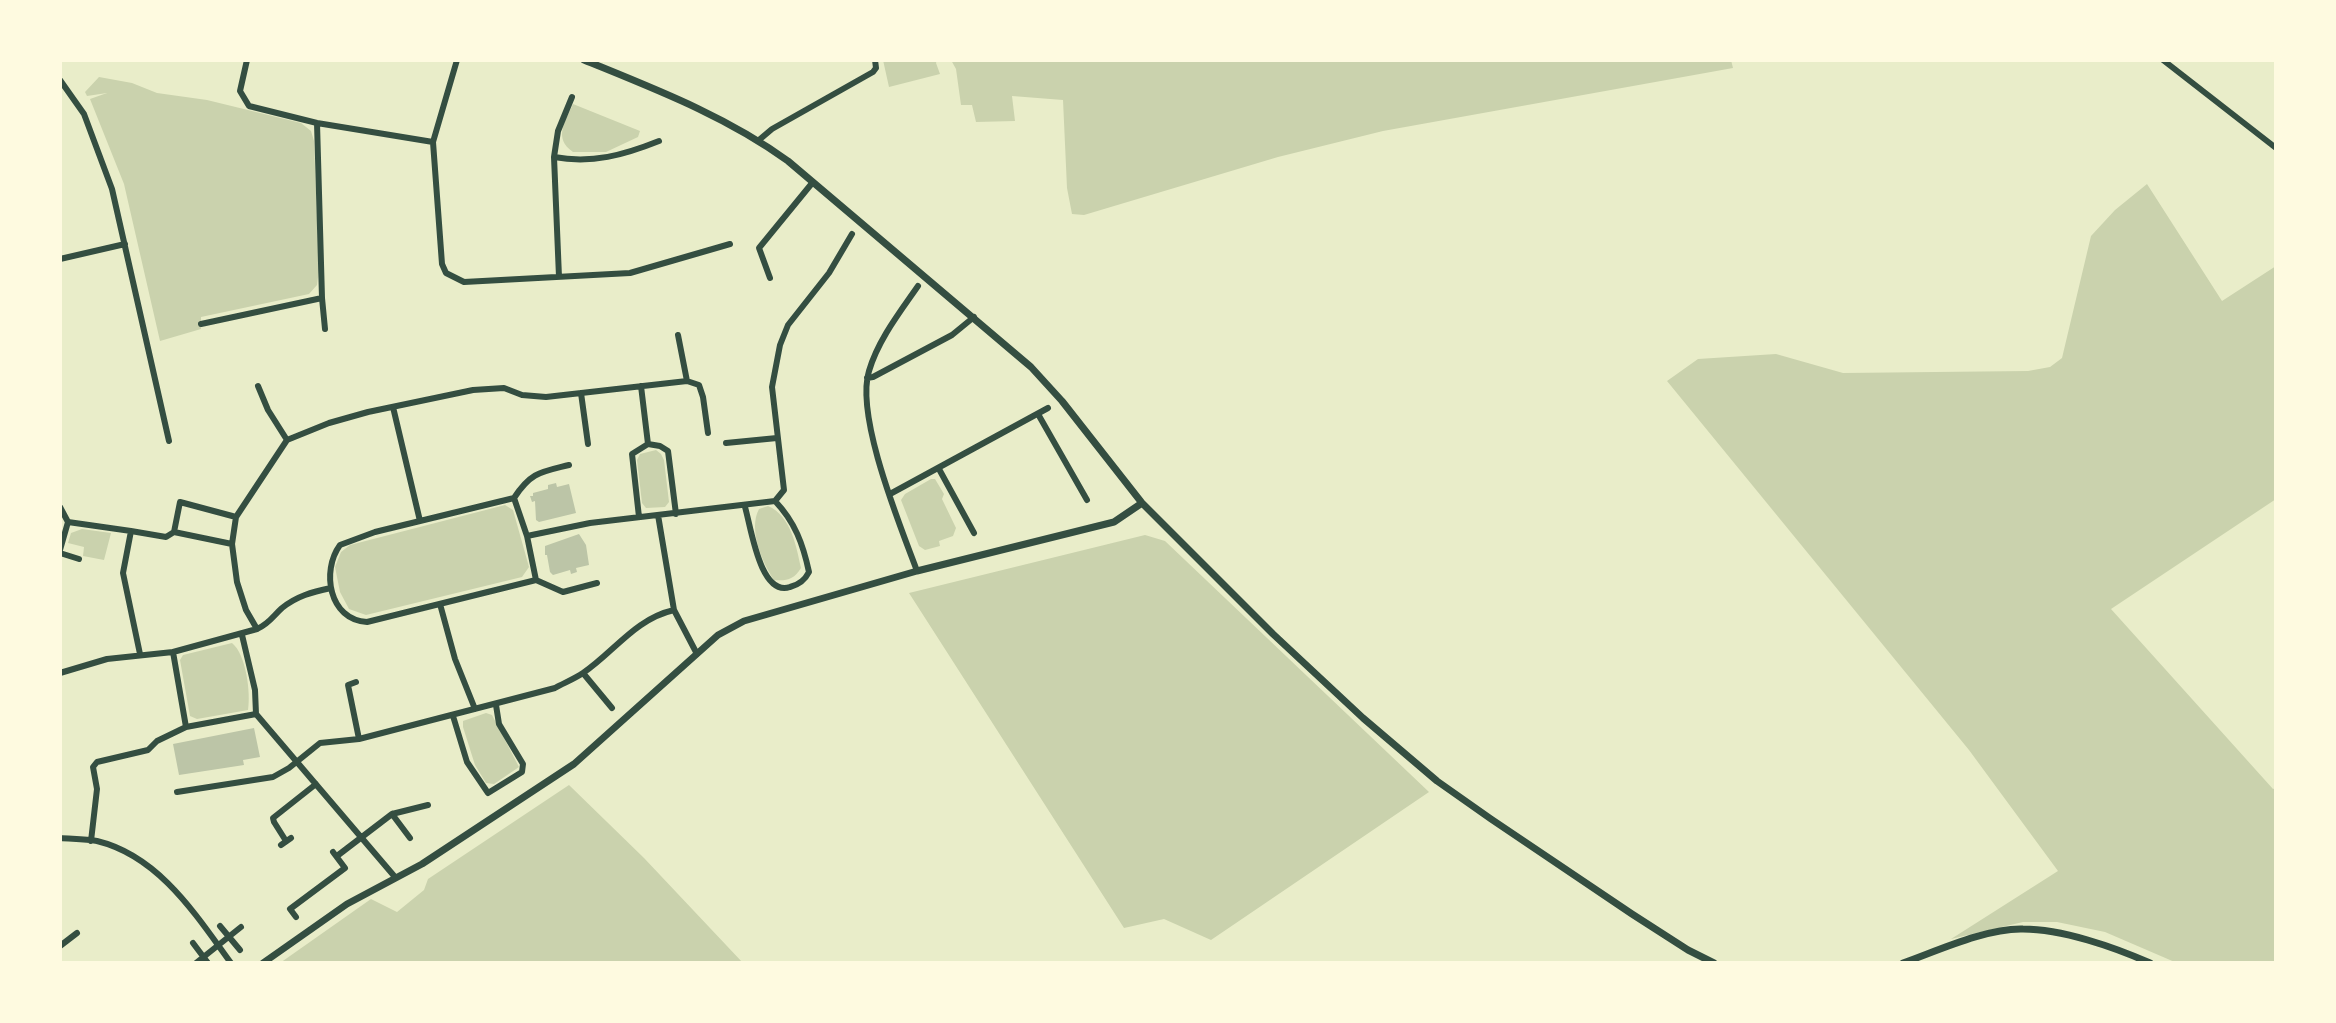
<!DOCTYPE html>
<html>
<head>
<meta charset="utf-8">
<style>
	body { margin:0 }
	#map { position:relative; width:2336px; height:1023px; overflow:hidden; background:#e9edc9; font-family:Barlow,sans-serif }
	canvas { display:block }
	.frame { position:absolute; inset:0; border:62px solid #fefae0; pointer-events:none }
</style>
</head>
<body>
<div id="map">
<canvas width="2336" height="1023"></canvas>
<div class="frame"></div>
</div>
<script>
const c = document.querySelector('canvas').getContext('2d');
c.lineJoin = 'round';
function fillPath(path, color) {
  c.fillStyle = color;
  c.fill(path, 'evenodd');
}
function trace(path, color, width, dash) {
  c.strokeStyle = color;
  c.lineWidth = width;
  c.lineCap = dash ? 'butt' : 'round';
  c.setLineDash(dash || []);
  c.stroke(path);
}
fillPath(new Path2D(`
	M883,60H937L936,63L940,74L889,87Z
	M951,60H1731L1733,68L1383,131L1278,157L1084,215L1072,214L1067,188L1063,100L1012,96L1015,121L976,122L972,105H961L956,69Z
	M99,77L132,83L157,93L207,100L301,123L311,131L314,141L319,270L317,285L309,294L201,317V329L160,341L124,184L90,99L107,93L87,96L85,92Z
	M573,104L640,131L638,137L606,152H573C553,138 565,122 573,104Z
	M2147,184L2222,301L2276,266V499L2111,609L2273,789L2276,788V961L2273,963H2177L2105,932L2057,922H2023L1951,939L2058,871L1969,750L1667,381L1698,359L1776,354L1843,373L2028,371L2050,367L2062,358L2091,236L2115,210Z
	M656,450L661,454L664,460L669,502L665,507L646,508L642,503L637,460L640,454Z
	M931,479H935L944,494L942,499L956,528L953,536L939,541L940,546L925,550L919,546L901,500L905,494Z
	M505,505L513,510L529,567L522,577L366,615L349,609L340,592L335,567L341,552L350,545Z
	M768,506C791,516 796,545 801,568C794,580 786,581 774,580C762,562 748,529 759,509Z
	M82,529L111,533L104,560L83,556L84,547L68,543L71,533Z
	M1145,535L1165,541L1429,792L1211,940L1164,919L1124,928L909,593Z
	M232,643C246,654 251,693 248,710L197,719L190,716L180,660L183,655Z
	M486,713L492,715L519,767L494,784L486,783L475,765L463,727V721Z
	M569,785L644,858L743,963H280L371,899L397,912L424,890L428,879Z`), '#cad2ad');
fillPath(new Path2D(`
	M556,483L557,487L569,484L576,513L539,522L536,520L535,501L532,502L530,496H533V493L548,489V485Z
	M579,534L586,545L589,565L576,568L577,572L571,574L570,570L553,575L550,572L547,555H545V546Z
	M254,728L260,757L243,760L244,765L179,775L173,744Z`), '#bcc5a7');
trace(new Path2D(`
	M247,60L240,91L249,106L317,123L433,142
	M457,60L433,142L442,264L446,273L464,282L630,273L730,244
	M2163,60L2276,148
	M60,80L84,114L112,189L169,441
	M759,140L772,129L873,72L876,68L875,60
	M554,157C592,164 624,155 659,141
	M60,259L125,244
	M559,277L554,157L558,131L572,97
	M770,278L759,248L813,182
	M322,298L325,329
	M201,324L322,298L317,123
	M867,378L873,377L952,335L974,317
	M687,381L699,385L703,397L708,433
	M258,386L268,410L287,440
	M641,386L648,444
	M581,393L588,444
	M393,407L420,521
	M1038,414L1087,500
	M726,443L777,438
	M939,469L974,533
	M890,494L1048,408
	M514,498L375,532L340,545C321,571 329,620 367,622L536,580
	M514,498L527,536L536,580
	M514,498C531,472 541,472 569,465
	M775,501L784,490L772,387L780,345L788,325L829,273L852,234
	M60,507L68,522L131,531
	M745,507C751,527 760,597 790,587C798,585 805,580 809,572C803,544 795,522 775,501
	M658,515L674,610L697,654
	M639,517L632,454L648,444L660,446L668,451L676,514
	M527,536L590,523L775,501
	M232,544L174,532L180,502L236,517
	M60,550L68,522
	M60,553L79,559
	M917,571C900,525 855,416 869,371C878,340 900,312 918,286
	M536,580L563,592L597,583
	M440,604L455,659L475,709
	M257,629C269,624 273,616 282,608C297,596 312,592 331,588
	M242,635L255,690L256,714L186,727L173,652L257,629L246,610L237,582L232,544L236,517L287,440L329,423L368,412L473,390L504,388L522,395L546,397L687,381L678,335
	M140,654L123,573L131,531L166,537L174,532
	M60,673L107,659L173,652
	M583,673L612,708
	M356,682L348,685L359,739
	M256,714L395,877
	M453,716L467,762L488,793L522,772L523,764L499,724L496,705
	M177,792L273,777L289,768L320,743L359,739L555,688C564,683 574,679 583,673C615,651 635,619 674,610
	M392,814L410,838
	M60,838C72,839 85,839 97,841C159,856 196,915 231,963
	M91,841L97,789L93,767L97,762L148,750L157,741L186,727
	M286,841L274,822L273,818L316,784
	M281,845L291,838
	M337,856L392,814L428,805
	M296,917L290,909L345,868L333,852
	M220,926L240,950
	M193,943L208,963
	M60,946L77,933
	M196,963L241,927`), '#344e41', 6);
trace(new Path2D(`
	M584,60C655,89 726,116 788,161L1031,367L1062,401L1142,503L1273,634L1363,718L1437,781L1491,819L1632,914L1688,950L1714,963
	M263,963L347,904L422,864L574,764L718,635L744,621L917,571L1114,522L1142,503
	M1903,963C1937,951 1986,928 2023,929C2062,929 2114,947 2150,963`), '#344e41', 7);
</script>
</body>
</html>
